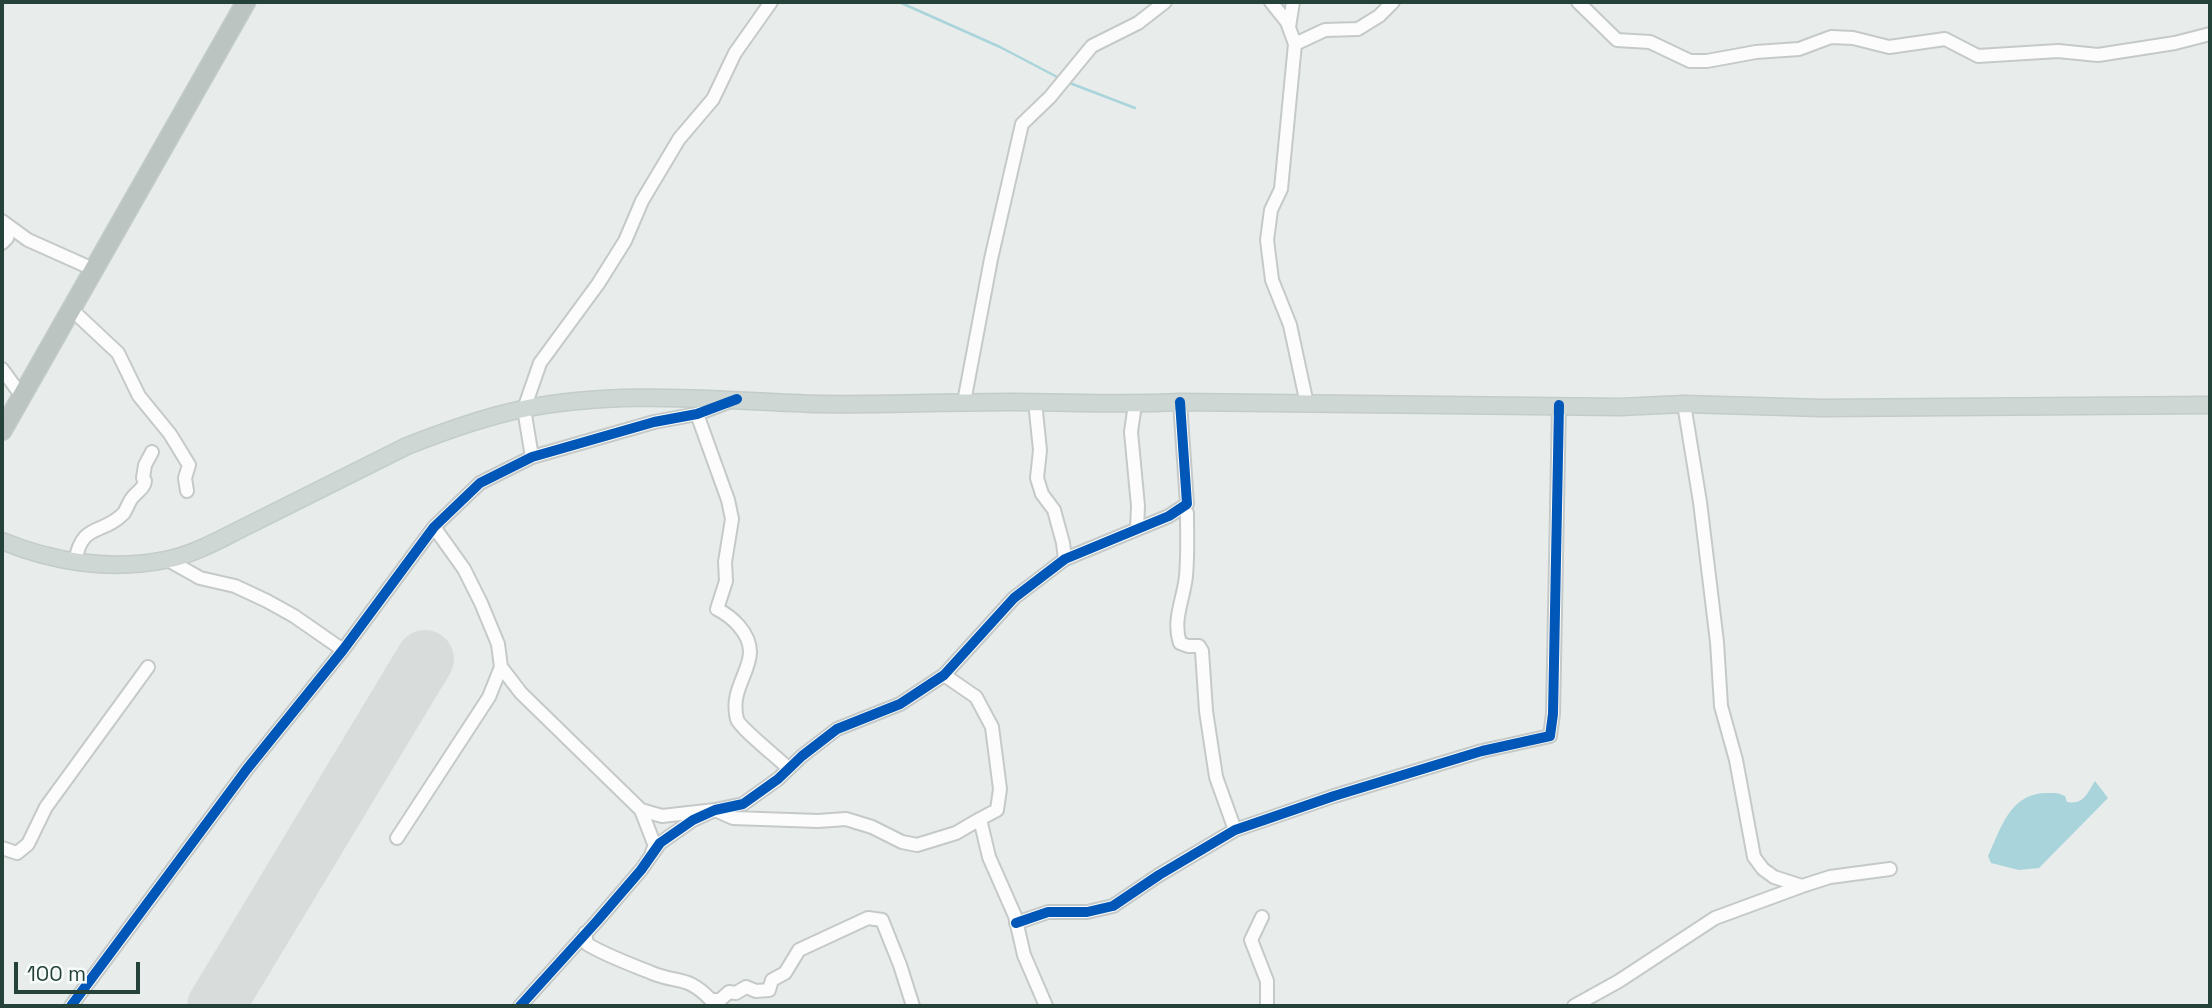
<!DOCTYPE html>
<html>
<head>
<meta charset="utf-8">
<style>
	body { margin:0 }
	#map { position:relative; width:2212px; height:1008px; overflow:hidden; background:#e8edeb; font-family:"Space Grotesk",sans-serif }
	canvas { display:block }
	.frame { position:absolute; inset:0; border:4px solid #24423a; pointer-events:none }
	.scale { position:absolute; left:14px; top:962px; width:126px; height:32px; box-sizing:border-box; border:4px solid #24423a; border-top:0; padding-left:9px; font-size:21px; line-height:24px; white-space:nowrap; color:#24423a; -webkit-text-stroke:5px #f7fbf9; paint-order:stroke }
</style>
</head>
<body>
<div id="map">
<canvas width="2212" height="1008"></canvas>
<div class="frame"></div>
<div class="scale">100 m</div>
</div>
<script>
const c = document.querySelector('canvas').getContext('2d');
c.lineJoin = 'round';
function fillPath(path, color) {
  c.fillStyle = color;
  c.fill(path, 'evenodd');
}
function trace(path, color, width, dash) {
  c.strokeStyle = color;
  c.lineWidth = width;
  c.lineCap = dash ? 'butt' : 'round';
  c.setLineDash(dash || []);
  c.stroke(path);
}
fillPath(new Path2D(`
	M2095,781L2108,798L2039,868L2019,870L1991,863L1988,856C2001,829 2009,795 2044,793C2052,793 2058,792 2065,796L2067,802C2084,805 2087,793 2095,781Z`), '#a9d4db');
trace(new Path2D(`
	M899,2L1000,47L1061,79
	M1067,82L1135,108`), '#a9d4db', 2.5);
trace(new Path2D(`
	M216,1006L425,659`), '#d8dddc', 58);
const minor = new Path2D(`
	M1271,2L1287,22L1295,44L1281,189L1271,210L1267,240L1272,280L1290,325L1307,404
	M1578,2L1617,40L1650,42L1690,61H1707L1756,52L1799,49L1831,37L1853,38L1889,47L1945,39L1978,56L2058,51L2098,55L2175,43L2210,34
	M1289,27L1293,2
	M1295,44L1325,30L1358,29L1379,16L1393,2
	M2,221L28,240L93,269
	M2,243L7,238L10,228
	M70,308L118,353L139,396L170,434L189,465L185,478L187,491
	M2,369L21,395
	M964,402L991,259L1022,124L1050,97L1092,46L1138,23L1165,2
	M1035,402L1040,450L1037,478L1042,494L1054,510L1063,543L1065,559
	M1135,404L1131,432L1138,506L1137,529
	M1684,404L1700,502L1717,642L1721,706L1736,760L1754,857L1763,869L1774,877L1802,886L1830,877L1890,869
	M697,414L728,500L732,519L725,562L726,581L717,609C727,614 732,618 739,626C769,661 727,680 737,719C739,727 779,759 788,768
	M532,457L524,409L540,363L598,284L625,241L642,201L679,139L713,99L735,53L771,2
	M1187,513C1187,534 1188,555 1186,576C1184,598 1172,620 1180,643L1188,646H1199L1202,651L1206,711L1216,777L1235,830
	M434,527L464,569L481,603L498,644L501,667L521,693L641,810L662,816L715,810L733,818L818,821L846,819L872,827L902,842L917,845L956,833L980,819
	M168,560L200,578L235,586L267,601L294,616L343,650
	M75,562C82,521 102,536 124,513C127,508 129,502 132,498C137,491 144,489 145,481L143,478L145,465L152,452
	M944,675L976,697L992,727L1000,789L997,810L980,819L989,857L1015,916L1024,955L1046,1006
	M641,810L655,846L652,852
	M397,838L489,697L501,667
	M2,848L17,853L28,844L46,807L148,667
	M1262,917L1251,940L1267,981V1006
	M1016,923L1048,912H1087L1113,906L1159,875L1235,830L1334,796L1482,751L1550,736L1553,714L1559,405
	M585,933L587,944C607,956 630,964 652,973C679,984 687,975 711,1000H720L729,992L736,993L746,987L756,991L769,990L772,980L785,973L799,950L868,918L882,920L900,965L913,1006
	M71,1006L247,769L343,650L434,527L480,483L532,457L654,422L697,414L731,401
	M520,1006L597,921L641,870L660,843L693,820L715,810L743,804L778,779L802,756L837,729L900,704L944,675L1014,598L1065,559L1169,516L1187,504L1180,402
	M1574,1006L1619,981L1715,918L1802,886`);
const major = new Path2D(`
	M2,541C53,562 110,571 165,560C194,555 222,538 249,525C302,499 354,472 407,446C445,431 484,417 523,409C620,389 722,401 820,404C883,405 947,402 1010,402C1067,402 1123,405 1180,402L1620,407L1684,404L1822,408L2210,405`);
const highway = new Path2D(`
	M2,431L246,2`);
trace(minor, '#c5cac8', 16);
trace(major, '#c3ccc9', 19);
trace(highway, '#c3ccc9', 21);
trace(minor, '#fcfcfc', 12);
trace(major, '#cfd7d5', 16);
trace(highway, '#bcc4c2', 18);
trace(new Path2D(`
	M1016,923L1048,912H1087L1113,906L1159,875L1235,830L1334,796L1482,751L1550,736L1553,714L1559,405
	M71,1006L247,769L343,650L434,527L480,483L532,457L654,422L697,414L737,399
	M520,1006L597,921L641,870L660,843L693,820L715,810L743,804L778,779L802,756L837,729L900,704L944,675L1014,598L1065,559L1169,516L1187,504L1180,402`), '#0057b8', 10);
</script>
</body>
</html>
